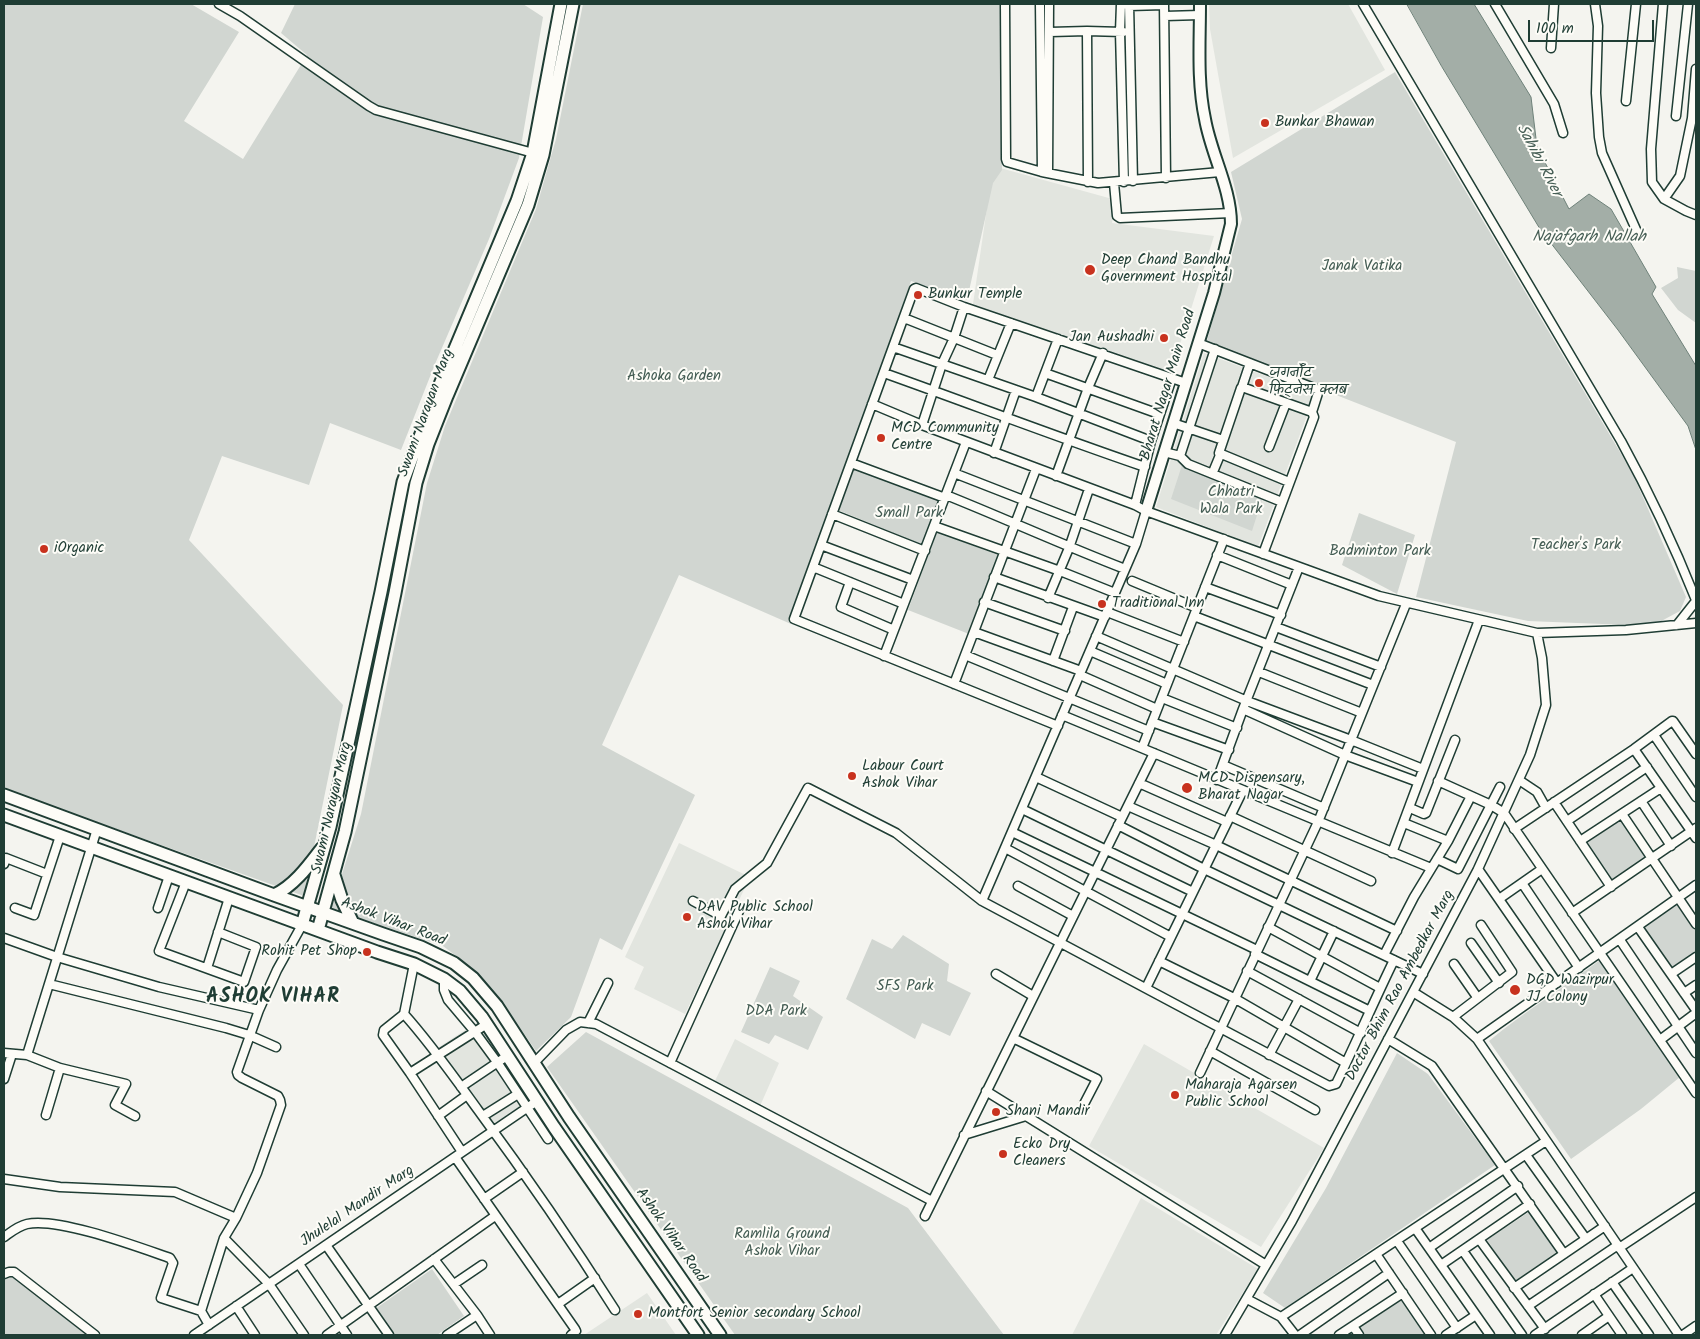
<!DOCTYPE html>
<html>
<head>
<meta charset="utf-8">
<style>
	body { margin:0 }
	#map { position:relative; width:1700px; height:1339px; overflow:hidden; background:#f4f4ef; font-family:Kalam,sans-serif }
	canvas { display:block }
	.frame { position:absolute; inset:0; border:5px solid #1f3d34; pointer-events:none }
	.scale { position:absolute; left:1528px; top:20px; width:126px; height:22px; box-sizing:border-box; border:2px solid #1f3d34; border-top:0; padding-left:6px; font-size:15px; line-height:18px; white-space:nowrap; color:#1f3d34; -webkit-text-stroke:4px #fdfcf7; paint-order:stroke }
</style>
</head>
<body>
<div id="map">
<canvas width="1700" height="1339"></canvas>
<div class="frame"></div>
<div class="scale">100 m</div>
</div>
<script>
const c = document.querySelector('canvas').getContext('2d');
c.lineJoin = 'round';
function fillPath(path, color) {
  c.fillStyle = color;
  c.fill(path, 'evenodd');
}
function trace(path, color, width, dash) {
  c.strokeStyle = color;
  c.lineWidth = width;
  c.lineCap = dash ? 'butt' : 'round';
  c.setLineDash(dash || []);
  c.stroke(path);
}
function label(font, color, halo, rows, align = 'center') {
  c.font = font + ' Kalam,"Playpen Sans Deva",sans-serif';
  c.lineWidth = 4;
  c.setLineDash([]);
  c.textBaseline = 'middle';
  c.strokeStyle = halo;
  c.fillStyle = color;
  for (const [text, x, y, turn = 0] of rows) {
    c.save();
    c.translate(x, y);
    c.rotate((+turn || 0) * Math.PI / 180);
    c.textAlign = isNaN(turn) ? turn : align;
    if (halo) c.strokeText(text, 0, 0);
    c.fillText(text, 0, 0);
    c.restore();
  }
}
fillPath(new Path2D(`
	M1209,4H1348L1385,70L1233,158L1210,29Z
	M993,166L1116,200L1112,223L1214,236L1170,376L973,304Z
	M1204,353L1315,394L1258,547L1156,507Z
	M679,843L750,877L685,1014L634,989L644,967L625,957Z
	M479,1021L530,1101L492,1126L439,1047Z
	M735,1039L779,1063L760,1106L715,1081Z
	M1144,1044L1324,1148L1261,1247L1089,1146Z
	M1141,1198L1258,1269L1216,1335H1072Z
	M647,1293L676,1335H584Z`), '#e2e5df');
fillPath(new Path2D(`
	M4,4H191L239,32L184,121L243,159L307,55L281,33L295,4H523L543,17L519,158L489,239L435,364L401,450L330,423L309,485L222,456L189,540L343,705L304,896L4,789Z
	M583,4H1000L1002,170L993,183L967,300L911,281L791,624L679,575L602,745L695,795L622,950L600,938L571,1017L536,1051L500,999L472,968L443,946L331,909L361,814L427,483L445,426L536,209L556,139Z
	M1395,72L1633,474L1686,597L1680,611L1652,626L1528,621L1416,597L1456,442L1206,344L1242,219L1231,172Z
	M1677,267L1696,271V323L1678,310L1661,288L1678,278Z
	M1183,462L1264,493L1252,531L1171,499Z
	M853,468L939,501L923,545L838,510Z
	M1359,513L1415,535L1397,594L1342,565Z
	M937,532L998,555L969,634L908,610Z
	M1619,816L1649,858L1612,884L1583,842Z
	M1678,902L1696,927V952L1672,970L1642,928Z
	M903,935L949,964L947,981L971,993L950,1036L922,1023L915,1039L846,999L872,939L892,949Z
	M1600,960L1680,1077L1641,1109L1571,1159L1489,1041C1524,1012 1563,988 1600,960Z
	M770,967L800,981L793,996L823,1017L808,1050L775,1035L769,1044L741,1032Z
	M586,1032L908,1208L1004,1335H735L547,1067Z
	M1397,1053L1428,1074L1495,1165L1285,1308L1263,1293L1326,1188Z
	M1529,1212L1557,1254L1515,1282L1487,1240Z
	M432,1269L464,1316L437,1335H393L375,1309Z
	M9,1272L86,1335H4V1276Z
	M1402,1297L1427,1335H1365L1359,1326Z`), '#d1d6d1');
const water = new Path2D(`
	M1407,4H1474L1531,97L1537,147L1569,209L1589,194L1611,209L1656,287L1652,294L1696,366V450L1688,426L1618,330L1540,229L1442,67Z`);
fillPath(water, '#a3aea7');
trace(water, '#6e8179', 1);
const minor = new Path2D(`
	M219,4L240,16L369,106L376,110L537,154
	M1005,4L1006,159L1007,162L1042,172L1098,183L1220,172
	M1040,4L1042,172
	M1121,4L1120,32L1124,182
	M1125,4L1129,6L1164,5
	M1129,4L1133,181
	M1164,4L1166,178
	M1363,4L1621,441C1649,492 1674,545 1696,600
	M1495,4L1554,104L1563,133
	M1595,4L1598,26L1596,93L1599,137L1602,153L1638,234
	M1663,4L1651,149L1652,182L1664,199L1686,211L1696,215
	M1165,16L1200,15
	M1087,31L1088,182
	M1050,32L1087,31L1123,32
	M1551,48L1554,4
	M1626,101L1636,4
	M1676,116L1688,4
	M1048,173L1049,4
	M1114,183L1117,216L1120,218L1231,213
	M1664,199L1680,176L1692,118L1696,69
	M904,318L997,355
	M1198,343L1319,390L1312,412
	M893,347L1036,397L1151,441
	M884,373C971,404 1057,437 1145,467
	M1045,373L1159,414
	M988,380L1011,323
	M1242,387L1250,363
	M1036,397L1058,339
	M872,404L922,425L1135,505L1146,511L1379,596L1537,633L1626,630L1696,623
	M1173,423L1223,440
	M922,425L942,364L954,338L964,307
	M1269,447L1286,403
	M1164,452L1180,456L1188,464L1282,502
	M994,453L1016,390
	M1180,456L1215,349
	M851,463L945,498
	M1213,472L1220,455
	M954,473L1136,544
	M1056,476L1088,388L1103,353
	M946,495C1006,519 1065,546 1125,569
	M1135,505L1151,441L1172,378
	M832,514L925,551
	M934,526L1060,571L1115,593
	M821,545L913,580
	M1263,554L1314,417L1312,412L1242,387L1241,388L1219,453L1289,482
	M1217,555L1292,585
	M813,567L904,604
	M994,577L1105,617
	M1132,581L1197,608
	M850,582L841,607L894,630
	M1205,587L1281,615
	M1048,598L1069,548L1089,489
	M984,602L1065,631
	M1107,612L1184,642
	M1194,616L1373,685
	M1677,625L1696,601
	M1276,627L1381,667
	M974,632L1081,671
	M1096,636L1247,701L1351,740L1423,769
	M1090,651L1167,684
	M965,655L1149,731
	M884,656L966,442
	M1053,661L1073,607
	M1259,672L1362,713
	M1080,675L1157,709
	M954,684L1036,469
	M1162,698L1237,728
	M1243,709L1345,755L1418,782
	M1062,715L1431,868
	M1152,722L1229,750
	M1058,726L794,619L914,289L916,288L964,307L1186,383
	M1654,735L1696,797
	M1142,748L1224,539
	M1634,749L1696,838
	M1223,765L1324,808
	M1036,777L1122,817
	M1217,780L1243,709L1299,567
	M1519,780L1537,792L1546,808
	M1438,781L1491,805L1504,813L1696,1093
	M1139,783L1227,822
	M1641,801L1671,846
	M1554,802L1611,887
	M1128,806L1216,845L1397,931
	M1410,808L1424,814L1426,813L1455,740
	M1022,809L1193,892
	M1622,814L1696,924
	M1230,816L1371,881
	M1567,821L1647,767
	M1404,823L1448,841
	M1118,825L1204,869L1423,974
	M1514,829L1634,749L1672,721H1673L1696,754
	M1012,832L1257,950
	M1580,841L1661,788
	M1005,848L1171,937
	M1392,853L1479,620
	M1437,859L1458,869L1500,787
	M4,864L6,858L47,874
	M1478,869L1557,983
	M186,882L159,951L244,982L256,947L218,932
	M1522,883L1579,968
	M1018,886L1073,916
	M1499,899L1542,869
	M693,901L721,916L735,889L767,863L808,788L896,833L982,901L1329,1086L1336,1084C1356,1043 1374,1001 1394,960
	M982,901L1136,544L1146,511
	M15,908L34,915L60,836
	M158,908L169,876
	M1572,913L1696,828
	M1268,927L1380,988
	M1638,927L1696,1010
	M4,938L57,957L159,987L259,1010
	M1620,940L1696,1053
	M1471,943L1499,983
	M1255,954L1370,1011
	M1384,955L1414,897L1448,841L1471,796
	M1159,961L1234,998L1346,1063
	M1454,964L1477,997
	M207,968L229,898
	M1247,971L1361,1033
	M996,974L1033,996
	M1671,974L1696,957
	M444,979V990L448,1000L475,1032L497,1062L548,1139
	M1310,981L1334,931
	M49,984L226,1028L249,1035L276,1047
	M1146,988L1243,790
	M1413,992L1453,1017L1477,1039L1679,1335
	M1684,993L1696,985
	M404,1014L414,964
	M1453,1017L1512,972L1481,925
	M588,1023L608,983
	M1013,1038L1097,1079L1084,1104
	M1388,1039L1432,1066L1564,1254
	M1477,1039L1696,885
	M1660,1040L1696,1013
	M1210,1051L1315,1110
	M4,1053L27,1055L60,1068L126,1084L115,1105L135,1116
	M27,1055L97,829
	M1269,1055L1299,999
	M534,1063L566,1030L580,1022L596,1024L932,1201
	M670,1063L739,911
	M410,1073L383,1035L384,1030L404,1014C431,1044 454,1077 478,1110C526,1175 572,1242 615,1310
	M1200,1073L1318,822L1406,604
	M4,1079L12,1054
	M461,1087L507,1056
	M986,1091L1266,1265
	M46,1115L60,1068
	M438,1116L467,1095
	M483,1116L518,1094
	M964,1135L1026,1116
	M462,1152L410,1073L487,1024
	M1526,1155L1586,1239
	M455,1157L575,1329L576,1331L571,1335
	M4,1179L60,1187L175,1192L236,1218
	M484,1199L523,1172
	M925,1216L1154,753
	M1415,1228L1490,1335
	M4,1237C11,1232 18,1226 27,1224C58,1217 138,1247 170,1258L173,1263L161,1298L201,1311L209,1325
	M224,1238L269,1284L304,1335
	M1479,1239L1545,1329
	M1397,1241L1457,1328
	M326,1245L389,1335
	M1429,1248L1518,1186
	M1619,1248L1696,1197
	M1463,1251L1522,1335
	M1376,1254L1431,1335
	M434,1259L477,1315L490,1335
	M299,1264L347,1335
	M1441,1265L1530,1204
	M4,1274L9,1272H14L95,1335
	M1612,1282L1649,1335
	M454,1284L482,1265
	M1514,1288L1605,1226
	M1594,1294L1622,1335
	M1247,1299L1281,1317L1295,1335
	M558,1304L595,1278
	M236,1306L255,1335
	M1528,1306L1618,1245
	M201,1311L224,1238L236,1218L257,1173L281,1105L280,1100L278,1096L242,1078L238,1075L237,1072L259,1010L277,970L302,925
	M1281,1317L1546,1141
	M1353,1326L1359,1335
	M194,1335L537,1101
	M327,1335L495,1216
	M447,1335L477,1315
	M1225,1335L1292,1221L1478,869L1530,755L1546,705L1542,658L1537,633
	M1300,1335L1389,1273
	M1339,1335L1403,1293
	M1446,1335L1476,1315
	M1535,1335L1633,1268
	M1582,1335L1609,1316
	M1683,1335L1696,1326`);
const tertiary = new Path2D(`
	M1146,511L1214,293L1231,224C1231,188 1211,154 1205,119C1197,82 1200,42 1200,4`);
const secondary = new Path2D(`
	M4,795L274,895L383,934L421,947L454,963L473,978L497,1006L569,1117L720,1335
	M4,815L377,952L414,964L444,979L460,991L482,1017L554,1127L698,1335
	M334,875L342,900L353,923
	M274,895C294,886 309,865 322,848
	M302,925L330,827L381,592L403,482L436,394L517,201L533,153L561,4
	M318,930L345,832L395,593L416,483L428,444L447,396L528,205L543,155L573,4`);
trace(minor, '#1f3d34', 11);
trace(tertiary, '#1f3d34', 14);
trace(secondary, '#1f3d34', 15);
trace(minor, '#fdfcf7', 8);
trace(tertiary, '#fdfcf7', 10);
trace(secondary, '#fdfcf7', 11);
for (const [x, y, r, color] of [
	[1265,123,5,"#c8321e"],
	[1090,270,6,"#c8321e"],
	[918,295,5,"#c8321e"],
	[1164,338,5,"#c8321e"],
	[1259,383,5,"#c8321e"],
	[881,438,5,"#c8321e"],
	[44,549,5,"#c8321e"],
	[1102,604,5,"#c8321e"],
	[852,776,5,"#c8321e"],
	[1187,788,6,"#c8321e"],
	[687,917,5,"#c8321e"],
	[367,952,5,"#c8321e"],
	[1515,990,6,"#c8321e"],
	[1175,1095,5,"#c8321e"],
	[996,1112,5,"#c8321e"],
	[1003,1154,5,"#c8321e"],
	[638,1314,5,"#c8321e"]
]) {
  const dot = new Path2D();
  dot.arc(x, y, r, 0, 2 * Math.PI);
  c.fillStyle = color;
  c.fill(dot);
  trace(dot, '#fdfcf7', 2);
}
label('15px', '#1f3d34', '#fdfcf7', [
	["Bunkar Bhawan",1275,123],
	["Deep Chand Bandhu",1101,261],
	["Government Hospital",1101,278],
	["Bunkur Temple",928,295],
	["Jan Aushadhi",1154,338,"right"],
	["जगर्नॉट",1269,374],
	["फ़िट्नेस क्लब",1269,391],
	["MCD Community",891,429],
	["Centre",891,446],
	["iOrganic",54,549],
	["Traditional Inn",1112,604],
	["Labour Court",862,767],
	["Ashok Vihar",862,784],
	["MCD Dispensary,",1198,779],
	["Bharat Nagar",1198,796],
	["DAV Public School",697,908],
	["Ashok Vihar",697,925],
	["Rohit Pet Shop",357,952,"right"],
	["DGD Wazirpur",1526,981],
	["JJ Colony",1526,998],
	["Maharaja Agarsen",1185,1086],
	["Public School",1185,1103],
	["Shani Mandir",1006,1112],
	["Ecko Dry",1013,1145],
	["Cleaners",1013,1162],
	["Montfort Senior secondary School",648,1314]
], 'left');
label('15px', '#435c53', '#fdfcf7', [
	["Janak Vatika",1362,267],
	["Ashoka Garden",674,377],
	["Chhatri",1231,493],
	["Wala Park",1231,510],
	["Small Park",909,514],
	["Teacher's Park",1576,546],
	["Badminton Park",1380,552],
	["SFS Park",905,987],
	["DDA Park",776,1012],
	["Ramlila Ground",782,1235],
	["Ashok Vihar",782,1252]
]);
label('15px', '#1f3d34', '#fdfcf7', [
	["Bharat Nagar Main Road",1169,385,-73],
	["Swami Narayan Marg",427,413,-70],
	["Swami Narayan Marg",333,808,-77],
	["Ashok Vihar Road",393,923,21],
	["Doctor Bhim Rao Ambedkar Marg",1401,986,-62],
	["Jhulelal Mandir Marg",358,1207,-34],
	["Ashok Vihar Road",670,1236,55]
]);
label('italic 16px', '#475f56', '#fdfcf7', [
	["Sahibi River",1538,161,62],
	["Najafgarh Nallah",1589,238]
]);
c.letterSpacing = '1px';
label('bold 20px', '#1f3d34', '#fdfcf7', [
	["ASHOK VIHAR",273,999]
]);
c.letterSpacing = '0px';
</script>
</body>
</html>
